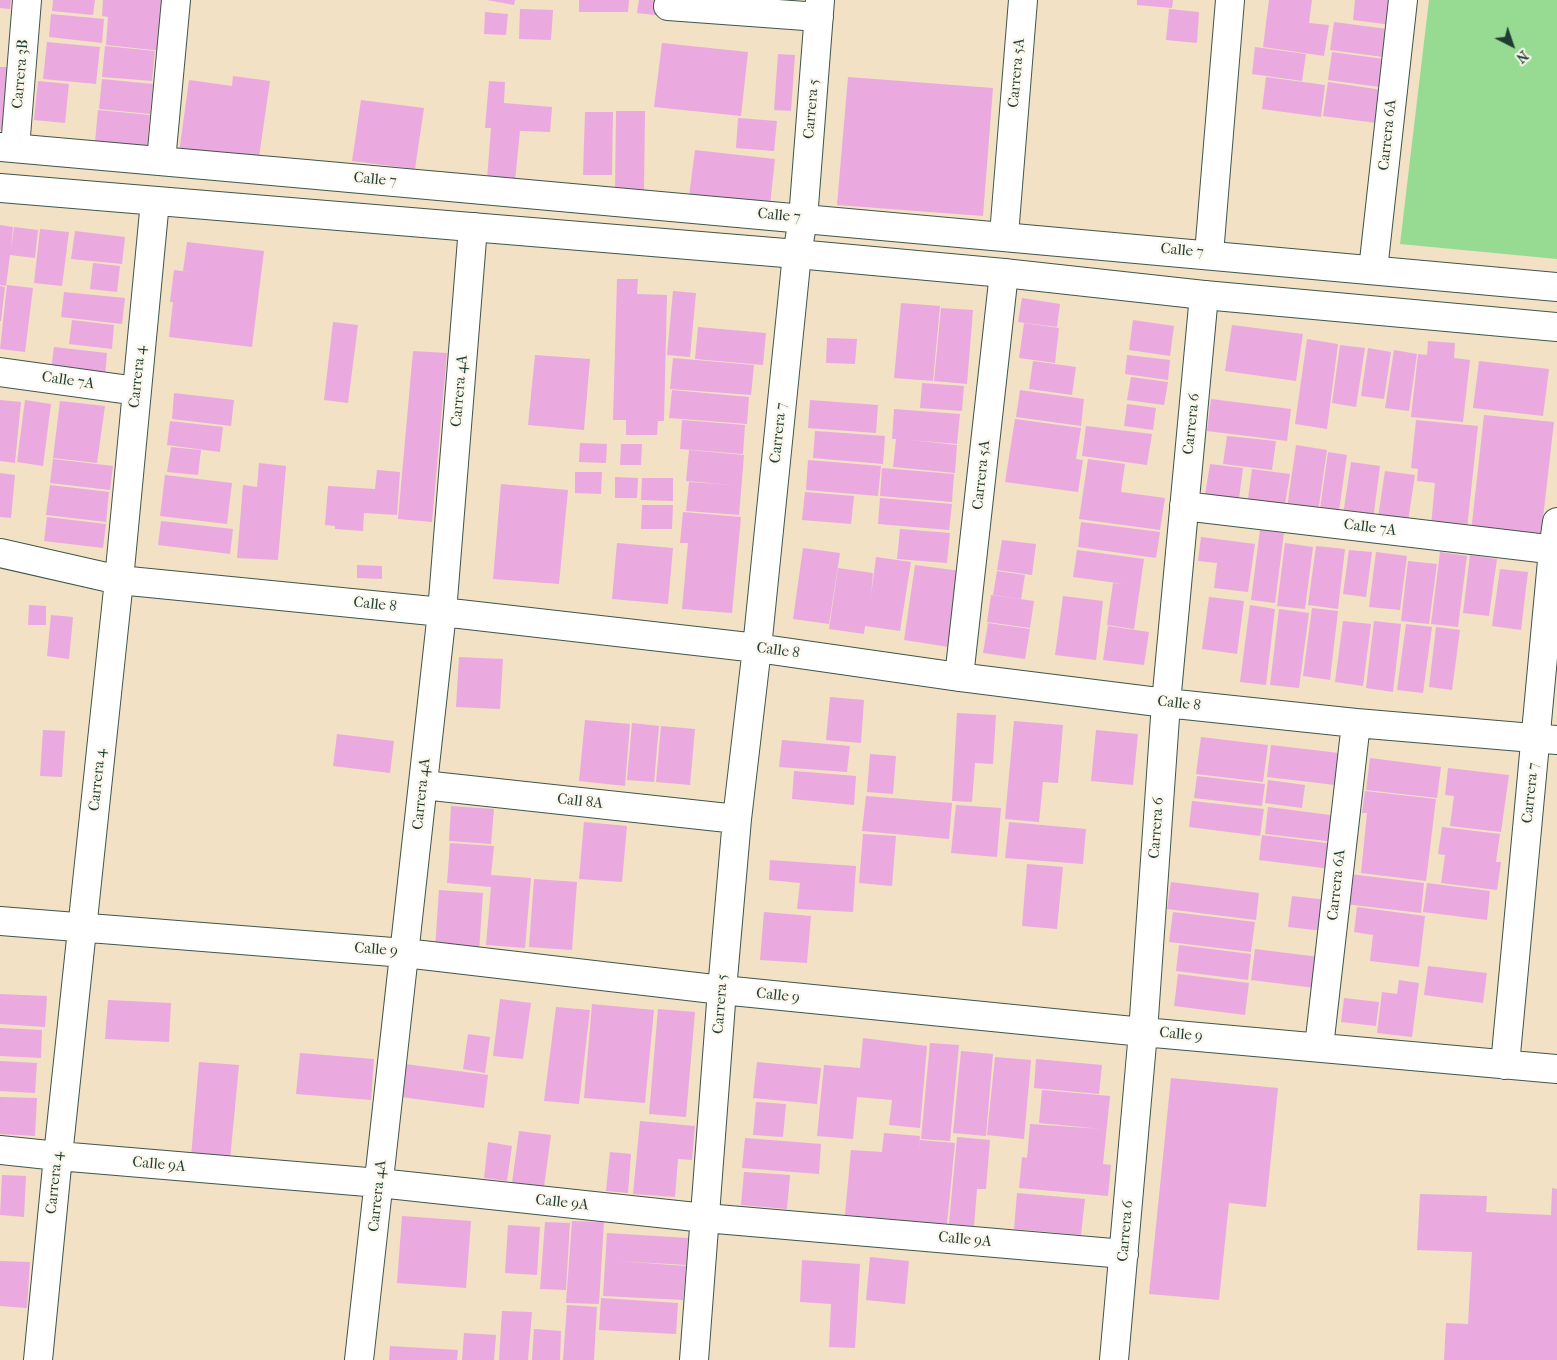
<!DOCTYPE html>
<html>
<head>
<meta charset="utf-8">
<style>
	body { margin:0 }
	#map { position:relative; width:1557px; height:1360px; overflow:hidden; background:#f2e1c4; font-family:"IM FELL French Canon",serif }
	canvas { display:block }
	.north { position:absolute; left:1487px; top:20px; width:50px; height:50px; -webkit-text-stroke:4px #fbf7ec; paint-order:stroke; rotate:139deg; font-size:14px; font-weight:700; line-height:20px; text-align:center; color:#1f3d34 }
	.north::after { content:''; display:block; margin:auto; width:18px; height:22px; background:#1f3d34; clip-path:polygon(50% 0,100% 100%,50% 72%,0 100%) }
</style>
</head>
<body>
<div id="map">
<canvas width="1557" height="1360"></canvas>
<div class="north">N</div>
</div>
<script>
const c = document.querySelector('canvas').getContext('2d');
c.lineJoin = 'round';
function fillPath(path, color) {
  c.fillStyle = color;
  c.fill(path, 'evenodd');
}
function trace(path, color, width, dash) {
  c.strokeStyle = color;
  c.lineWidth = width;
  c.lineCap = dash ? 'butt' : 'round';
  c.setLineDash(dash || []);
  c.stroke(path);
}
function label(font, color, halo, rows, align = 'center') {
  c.font = font + ' "IM FELL French Canon",serif';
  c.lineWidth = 4.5;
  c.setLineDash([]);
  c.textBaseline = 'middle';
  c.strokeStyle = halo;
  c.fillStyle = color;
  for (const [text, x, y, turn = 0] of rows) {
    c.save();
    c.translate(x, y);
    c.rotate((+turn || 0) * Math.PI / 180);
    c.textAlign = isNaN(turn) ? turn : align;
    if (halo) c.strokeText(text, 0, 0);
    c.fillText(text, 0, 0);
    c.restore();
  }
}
fillPath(new Path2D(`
	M1429,0H1557V259L1400,244Z`), '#97db93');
fillPath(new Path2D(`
	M0,0H11L10,9L0,8Z
	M53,0H95L93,15L52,11Z
	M103,0H170L168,23L157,22L164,23L162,51L106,45L108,17L102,16Z
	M487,0H515L514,5Z
	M579,0H629L628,12H579Z
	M639,0H665L663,16L637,13Z
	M1137,0H1173L1172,8L1137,5Z
	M1269,0H1312L1309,23L1329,25L1324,56L1263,47Z
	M1355,0H1396L1392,25L1353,20Z
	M520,9L553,10L551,40L519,39Z
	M1169,9L1199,12L1197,43L1166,40Z
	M485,12L508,14L506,35L484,34Z
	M51,14L104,19L102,43L49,37Z
	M1334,22L1395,30L1391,58L1330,50Z
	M47,42L100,47L96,84L43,79Z
	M662,43L748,52L741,116L654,107Z
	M105,46L155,51L152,81L102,77Z
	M1255,47L1306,54L1302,81L1252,74Z
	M1332,52L1391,60L1387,88L1328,80Z
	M778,54L795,55L791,111L774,110Z
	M0,67H11L5,130H0Z
	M233,76L270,81L258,164L179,153L189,80L232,86Z
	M848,77L993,88L983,216L837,205Z
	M1266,77L1325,85L1321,117L1262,109Z
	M102,79L153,84L150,114L99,109Z
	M38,81L69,84L65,123L34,120Z
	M489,81L505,82L504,103L552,107L550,132L520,131L515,181L487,179L491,128H485Z
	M1328,82L1389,91L1384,124L1323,116Z
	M361,100L424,108L415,169L352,161Z
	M98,110L150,115L147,147L95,142Z
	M616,111H645L644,190L615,191Z
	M585,112H613L612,175H583Z
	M738,118L777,121L774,151L736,148Z
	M695,150L775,159L770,205L689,196Z
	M0,225L13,227L11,251L14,227L38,230L35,258L10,255L6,286L0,285Z
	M40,229L69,232L62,286L34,283Z
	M75,231L125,237L122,264L71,259Z
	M187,242L264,251L252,347L169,337L173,302H170L174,270L197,273L183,271Z
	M93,263L120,266L117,292L90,289Z
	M617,279H638L637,294L667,295L664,421H658L657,435H626V420H613Z
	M7,285L33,288L25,352L0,349Z
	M0,286L5,287L1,321H0Z
	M673,291L696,293L690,357L667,355Z
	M64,292L125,298L122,324L61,317Z
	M1022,298L1060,304L1057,327L1018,322Z
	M901,303L940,306L933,381L894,378Z
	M941,308L973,310L967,384L934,381Z
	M72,320L114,325L112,349L69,344Z
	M1133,320L1174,326L1170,356L1129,350Z
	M333,322L358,325L348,403L324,400Z
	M1024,323L1059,328L1055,363L1019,358Z
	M1232,325L1303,334L1296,381L1225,371Z
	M698,327L766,333L763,365L695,359Z
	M827,338L857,339L855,364L826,363Z
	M1307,339L1338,344L1327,429L1295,424Z
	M1428,341L1455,343L1454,358L1470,360L1463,422L1411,417L1418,354L1427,355Z
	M1340,345L1365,348L1356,407L1332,403Z
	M54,347L107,353L105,376L51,370Z
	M1368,348L1391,352L1384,399L1361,396Z
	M1394,350L1417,354L1409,411L1385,408Z
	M413,351L447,353L432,522L398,519Z
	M535,355L590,359L584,430L528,425Z
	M1127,355L1170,360L1168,380L1125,374Z
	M673,358L754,365L751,395L670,389Z
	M1033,361L1076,367L1072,395L1029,389Z
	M1479,361L1549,369L1543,416L1473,408Z
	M1131,377L1168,382L1164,405L1127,400Z
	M922,383L964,386L962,411L920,408Z
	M672,390L749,397L747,424L669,418Z
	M1020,390L1084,399L1081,426L1016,417Z
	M174,393L234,400L231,426L172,419Z
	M1211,399L1291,409L1287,441L1207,431Z
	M0,400L21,402L15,463L0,461Z
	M25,400L51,404L43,466L17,462Z
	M810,400L878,405L876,433L808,428Z
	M60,401L105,406L97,463L53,458Z
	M1127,404L1156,408L1153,430L1124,426Z
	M894,409L960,414L957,444L910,440L957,445L955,473L893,467L896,439H892Z
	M1484,415L1554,422L1540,544L1471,532Z
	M1015,419L1081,428L1076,459L1083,460L1078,492L1005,482Z
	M682,420L745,425L743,454L680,449Z
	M1416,420L1478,426L1467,529L1431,526L1435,483L1417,481L1418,469L1411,468Z
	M170,421L223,427L220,452L167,445Z
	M1086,426L1152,434L1147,465L1082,456Z
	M815,431L885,436L883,464L813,458Z
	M1227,436L1276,441L1272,470L1223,464Z
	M580,443L607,444L606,463L579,462Z
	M621,444H642L641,465H620Z
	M1296,445L1327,450L1318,512L1287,508Z
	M171,447L201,450L198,475L167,472Z
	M689,450L744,455L739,515L686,511L689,482L733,485L686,481Z
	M1328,452L1347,455L1339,511L1320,509Z
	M53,459L113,466L110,490L50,483Z
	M1088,459L1125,464L1121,492L1165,498L1160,530L1079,519Z
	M808,460L881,466L878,496L806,490Z
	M1351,462L1380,466L1373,520L1343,515Z
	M259,463L286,466L278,560L237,558L243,485L257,487Z
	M1210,464L1243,468L1238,506L1204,501Z
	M882,468L954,474L952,502L880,496Z
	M1252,469L1290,474L1285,504L1248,499Z
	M377,470L400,472L397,515L364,513L363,531L335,529V526L325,525L328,486L375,489Z
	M1385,471L1415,475L1407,528L1377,524Z
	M575,472H602L601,494L575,493Z
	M0,473L15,475L11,518L0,517Z
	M165,475L232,483L227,524L160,516Z
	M615,477L638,478L637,498H615Z
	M642,478H673V501L641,500Z
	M501,484L568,490L559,584L493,579Z
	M50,485L109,492L106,522L46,515Z
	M805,492L854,496L851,524L802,520Z
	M880,498L952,504L949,530L878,524Z
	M642,505H673L672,529H641Z
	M683,512L741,517L732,613L682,609L688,543H680Z
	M47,517L106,524L103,548L44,541Z
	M161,521L233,529L230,554L158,545Z
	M1081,522L1160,532L1156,558L1078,547Z
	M900,529L950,533L947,563L897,559Z
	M1260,530L1284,533L1275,603L1251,600Z
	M1201,537L1255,544L1248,592L1214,588L1217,563L1198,561Z
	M1002,540L1036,544L1032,575L997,570Z
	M617,543L673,548L668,604L612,599Z
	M1285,543L1313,547L1305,609L1277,606Z
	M1316,546L1345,549L1338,609L1308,605Z
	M803,548L840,553L829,624L793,619Z
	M1077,550L1144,559L1134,629L1107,625L1113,583L1124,584L1073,577Z
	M1349,550L1372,552L1366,597L1343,594Z
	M1376,552L1407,556L1400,610L1369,607Z
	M1440,552L1467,556L1458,627L1431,624Z
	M1470,555L1497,559L1489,616L1463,613Z
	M876,557L911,562L900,631L865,626L864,634L829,629L838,568L873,573L871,596Z
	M1408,561L1437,564L1429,624L1401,621Z
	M357,565L382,566V579L357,578Z
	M915,565L960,571L949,647L904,640Z
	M1500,569L1528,572L1521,630L1492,626Z
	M997,571L1025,575L1021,599L993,595Z
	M991,595L1034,601L1030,628L987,622Z
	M1063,596L1103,601L1096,660L1055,655Z
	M1209,597L1244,601L1237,654L1202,649Z
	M29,605L46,606V625H28Z
	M1250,605L1275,609L1266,685L1240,682Z
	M1312,608L1338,611L1330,680L1303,676Z
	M1279,609L1309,613L1299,688L1270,685Z
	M51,615L73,617L69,659L47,656Z
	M1343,621L1371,624L1363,686L1335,682Z
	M1374,621L1401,624L1393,692L1366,688Z
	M988,623L1030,629L1025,659L983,653Z
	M1406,624L1432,627L1423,693L1397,690Z
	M1108,626L1149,632L1144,665L1103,660Z
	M1436,627L1460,630L1452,690L1429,687Z
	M459,657L503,659L500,709L456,707Z
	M830,697L864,700L861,743L826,740Z
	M957,713L996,715L993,764L975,763L972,802L952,801Z
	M585,720L630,724L625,786L579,781Z
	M1014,721L1063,725L1058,783L1043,782L1039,822L1005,819Z
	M632,723L659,726L654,782L627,780Z
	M661,726L695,729L690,785L656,782Z
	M43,730L65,731L62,777L40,776Z
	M1096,730L1138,734L1133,785L1091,781Z
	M337,734L394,741L390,773L333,766Z
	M1201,737L1268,745L1263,782L1196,774Z
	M782,740L850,746L847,772L779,767Z
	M1271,745L1339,753L1335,785L1267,777Z
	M870,754L896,756L893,794L867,792Z
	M1370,758L1441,767L1437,798L1366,790Z
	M1448,768L1509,775L1501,832L1450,826L1454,796L1445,795Z
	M794,771L856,776L854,805L792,799Z
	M1197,776L1265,784L1262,806L1194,798Z
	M1268,780L1305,785L1302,808L1265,803Z
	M1365,791L1436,799L1426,881L1361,873L1367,813H1362Z
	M866,796L952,803L949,839L862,831Z
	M1192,801L1264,809L1260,836L1189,827Z
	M956,805L1001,808L997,857L951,853Z
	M451,806L494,809L491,844L449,841Z
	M1268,807L1338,816L1335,842L1265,834Z
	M584,822L627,826L622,882L579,879Z
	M1009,822L1086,829L1083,864L1005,858Z
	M1442,827L1500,834L1496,862H1501L1497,890L1441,883L1445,855L1438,854Z
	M863,834L896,836L892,886L859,883Z
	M1262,835L1334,844L1331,869L1259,860Z
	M450,843L494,846L491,875L531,878L525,948L486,945L491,887L447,883Z
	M770,860L856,866L853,912L797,909L800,883L769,880Z
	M1027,864L1063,867L1057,929L1022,926Z
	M1349,874L1424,883L1421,913L1345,904Z
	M534,879L577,882L572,950L529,947Z
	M1171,882L1259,893L1256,920L1167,909Z
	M1427,883L1490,891L1487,920L1423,912Z
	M439,890L483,893L479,952L435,949Z
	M1292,896L1328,900L1324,931L1288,927Z
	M1357,907L1425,916L1419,967L1370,961L1373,935L1354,932Z
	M764,912L811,916L807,963L760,960Z
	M1173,912L1255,922L1251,952L1169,942Z
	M1179,945L1251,954L1248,980L1176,971Z
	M1255,949L1319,957L1315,988L1251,980Z
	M1428,966L1487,973L1483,1003L1424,995Z
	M1178,974L1249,983L1245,1015L1174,1006Z
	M1399,980L1419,983L1412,1037L1377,1033L1382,992L1397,994Z
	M0,994L47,996L45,1027L0,1024Z
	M1344,998L1379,1002L1376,1026L1341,1022Z
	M500,999L531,1003L523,1059L493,1056Z
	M108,1000L171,1003L169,1042L105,1039Z
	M592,1004L654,1010L645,1103L584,1098Z
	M556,1007L590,1010L579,1104L544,1101Z
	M658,1009L695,1012L686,1117L649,1114Z
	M0,1028L42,1030L41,1058L0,1056Z
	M468,1034L490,1037L485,1073L463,1069Z
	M863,1038L927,1046L920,1128L889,1125L892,1100L857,1097L853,1139L817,1136L824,1065L860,1068Z
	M930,1043L959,1045L950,1141L921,1139Z
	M961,1051L993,1054L986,1136L953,1133Z
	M300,1053L374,1059L371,1100L296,1094Z
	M995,1057L1031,1060L1024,1139L987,1135Z
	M1036,1059L1102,1065L1099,1094L1034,1088Z
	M0,1061L37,1063L35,1093L0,1091Z
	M199,1062L239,1065L230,1160L191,1157Z
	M757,1062L821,1068L817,1104L753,1098Z
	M405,1064L488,1075L484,1108L401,1097Z
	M1171,1078L1278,1088L1266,1207L1229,1203L1219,1300L1149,1294Z
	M1042,1090L1110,1096L1103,1164L1111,1165L1108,1196L1019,1188L1022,1157L1027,1158L1030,1124L1102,1129L1039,1123Z
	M0,1097L37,1098L35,1136L0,1134Z
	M756,1102L786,1104L783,1137L753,1135Z
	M640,1121L695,1126L692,1160L678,1159L675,1197L633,1194Z
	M519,1131L551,1135L544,1187L512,1183Z
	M884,1133L920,1136L919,1149L920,1140L955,1143L947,1224L845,1215L851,1150L882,1152Z
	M957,1137L990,1140L986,1189H977L974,1226L949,1224Z
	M745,1138L821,1144L819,1174L742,1168Z
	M488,1142L512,1146L507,1181L484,1178Z
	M610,1152L631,1154L628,1193L606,1191Z
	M744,1172L790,1175L787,1209L741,1205Z
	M2,1175L26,1176L24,1217L0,1215Z
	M1552,1188L1557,1189V1360H1444L1446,1323L1468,1324L1472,1252L1417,1250L1420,1194L1487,1196L1486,1212L1551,1215Z
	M1017,1193L1085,1199L1081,1235L1014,1229Z
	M402,1216L471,1221L466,1288L397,1283Z
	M572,1221L604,1222L599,1304L566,1303Z
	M545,1222L570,1223L566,1290L540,1289Z
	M508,1225L540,1227L537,1275L505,1273Z
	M607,1233L688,1238L686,1265L618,1261L686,1266L683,1300L603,1296Z
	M870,1257L909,1261L905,1304L866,1300Z
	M802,1260L860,1264L855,1348L829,1347L831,1304L800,1302Z
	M0,1261L30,1262L27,1308L0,1306Z
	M601,1298L678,1303L676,1334L599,1330Z
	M567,1305L597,1307L594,1360H563Z
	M502,1311L532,1312L528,1360H499Z
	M534,1329L561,1331L560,1360H532Z
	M464,1333L496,1335L494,1360H462Z
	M390,1346L458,1350L457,1360H389Z`), '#eaaae0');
const street = new Path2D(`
	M668,6L819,17
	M15,148L27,0
	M161,161L176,0
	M1004,235L1023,0
	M1209,254L1230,0
	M1373,270L1403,0
	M0,372L137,391
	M1184,506L1557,550
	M0,553L119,580L442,612L757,648L959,677L1166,703L1356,723L1557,740
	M959,677L1004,273
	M423,785L737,819
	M0,921L405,953L722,990L1143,1032L1557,1069
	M1319,1047L1356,723
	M1505,1065L1553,550L1557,522
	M0,1150L58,1156L379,1183L705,1218L1124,1254
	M38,1360L58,1156L119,580L155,201
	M359,1360L442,612L473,227
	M694,1360L722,990L737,819L757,648L797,254L803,219L820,0
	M1114,1360L1143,1032L1166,703L1204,295`);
const secondary = new Path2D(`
	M0,147C519,193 1038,238 1557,287
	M0,188L797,254L1004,273L1204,295L1557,327`);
trace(street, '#3f564a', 30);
trace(secondary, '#3f564a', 30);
trace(street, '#fff', 28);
trace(secondary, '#fff', 28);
label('15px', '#1f3d34', '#fbf7ec', [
	["Carrera 5A",1017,73,-85],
	["Carrera 3B",21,74,-85],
	["Carrera 5",812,109,-85],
	["Carrera 6A",1388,135,-84],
	["Calle 7",375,180,5],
	["Calle 7",779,216,5],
	["Calle 7",1182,251,5],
	["Carrera 4",138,377,-84],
	["Calle 7A",68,381,8],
	["Carrera 4A",460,391,-85],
	["Carrera 6",1192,424,-84],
	["Carrera 7",779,433,-84],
	["Carrera 5A",982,475,-84],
	["Calle 7A",1370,528,7],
	["Calle 8",375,605,6],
	["Calle 8",778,651,8],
	["Calle 8",1179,704,6],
	["Carrera 4",98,780,-84],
	["Carrera 7",1531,793,-84],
	["Carrera 4A",422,794,-84],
	["Call 8A",580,802,6],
	["Carrera 6",1157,828,-86],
	["Carrera 6A",1337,885,-84],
	["Calle 9",376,950,4],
	["Calle 9",778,996,6],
	["Carrera 5",721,1004,-86],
	["Calle 9",1181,1035,5],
	["Calle 9A",159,1165,5],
	["Carrera 4",55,1183,-84],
	["Carrera 4A",378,1196,-84],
	["Calle 9A",562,1203,6],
	["Carrera 6",1126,1231,-85],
	["Calle 9A",965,1240,5]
]);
</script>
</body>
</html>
